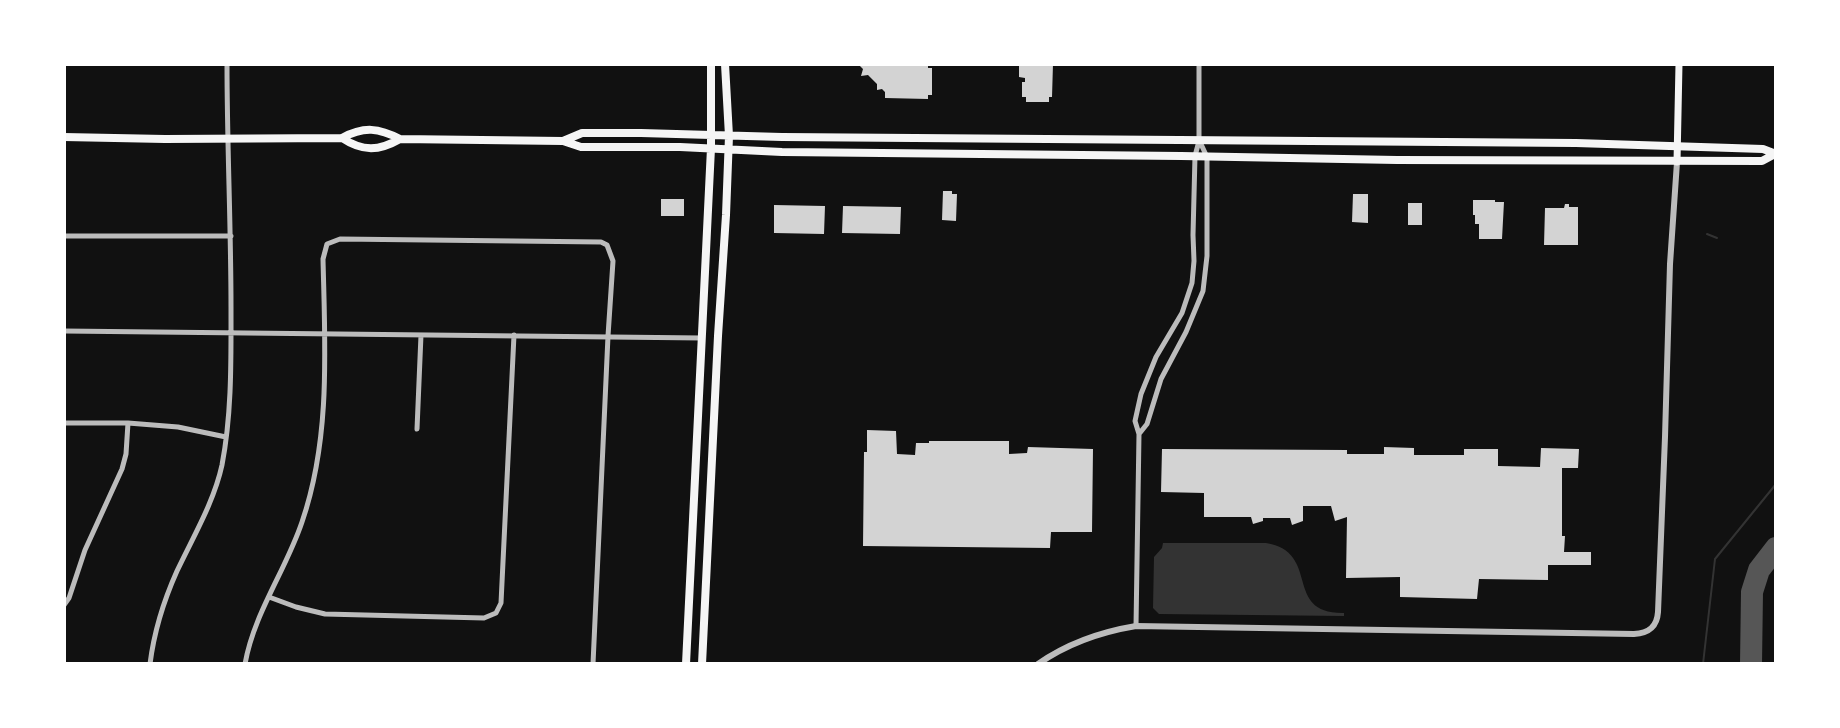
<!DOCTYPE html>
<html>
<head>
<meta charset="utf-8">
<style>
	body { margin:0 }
	#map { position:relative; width:1840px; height:728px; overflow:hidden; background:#111; font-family:Merriweather,serif }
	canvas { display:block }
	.frame { position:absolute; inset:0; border:66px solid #fff; pointer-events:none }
</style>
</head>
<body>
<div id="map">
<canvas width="1840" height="728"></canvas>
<div class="frame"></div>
</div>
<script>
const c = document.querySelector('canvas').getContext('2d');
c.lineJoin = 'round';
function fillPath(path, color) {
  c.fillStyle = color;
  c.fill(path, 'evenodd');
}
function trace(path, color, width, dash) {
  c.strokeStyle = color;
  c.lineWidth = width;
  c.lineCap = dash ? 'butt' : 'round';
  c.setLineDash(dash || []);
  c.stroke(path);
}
fillPath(new Path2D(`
	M1163,543H1266C1322,552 1282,614 1344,613V616L1159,614L1153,608L1154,557L1162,548Z`), '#333');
trace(new Path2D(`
	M1707,234L1717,238
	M1703,664L1715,559L1776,484`), '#333', 2);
trace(new Path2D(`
	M1751,664L1752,592L1759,570L1776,548`), '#565656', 22);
fillPath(new Path2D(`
	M858,64H928V68H932V95H928V99L885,98V92L882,89L877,90V84L868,75L861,76L863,69Z
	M1019,64H1053L1052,97H1049V102H1026V97H1022V82H1025V78L1019,77Z
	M943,191H952V194H957L956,221L942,220Z
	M1353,194H1368V223L1352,222Z
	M661,199H684V216H661Z
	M1473,200H1495V202H1504L1502,239H1479V224H1475V215H1473Z
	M1408,203H1422V225H1408Z
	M1565,204H1569V207H1578V245H1544L1545,208H1564Z
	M774,205L825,206L824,234L774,233Z
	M843,206L901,207L900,234L842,233Z
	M867,430L896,431L897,454L915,455L916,443H929V441H1009V454L1027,453L1028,447L1093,449L1092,532H1051L1050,548L863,546L864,452H867Z
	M1384,447L1414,448V455H1464V449H1498V466L1540,467L1541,448L1579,449L1578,468H1562V536H1565L1564,552H1591V565H1548V580L1479,579L1477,599L1400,597V577L1346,578L1347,517L1335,521L1331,506H1303V521L1292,525L1290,518H1263V521L1253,524L1251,517H1204V493L1161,492L1162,449L1347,450V454H1384Z`), '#d3d3d3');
trace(new Path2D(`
	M64,236H231
	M64,331L702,338
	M64,423H128L178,427L226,437
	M417,429L421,335
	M1139,434L1147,424L1161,379L1186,332L1203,291L1207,256V157L1200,142
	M269,597L296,607L325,614L484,618L496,613L501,603L514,335
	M64,605L69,598L85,550L122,469L126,454L128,423
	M1136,626L1139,434L1135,421L1141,394L1156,357L1182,313L1192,283L1194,261L1193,235L1195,156L1199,141V64
	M150,664C154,632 164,600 177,571C193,537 214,502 222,465C232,413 231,359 231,307C231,226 227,145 227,64
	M245,664C254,613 286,570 302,522C331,438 325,346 323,259L327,244L340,239L601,242L607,245L613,261L608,336L593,664`), '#bcbcbc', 5);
trace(new Path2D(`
	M1038,664C1068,643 1100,632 1136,626L1634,634C1649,633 1657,627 1658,612L1665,437L1670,264L1677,162`), '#bcbcbc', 6);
trace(new Path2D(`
	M1677,162L1679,64`), '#f5f5f5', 7);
trace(new Path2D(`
	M64,137L165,139L342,138C364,126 379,128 400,139
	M342,138C363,152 379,151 400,139L563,141L582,133H641L782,137L1576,143L1763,149L1776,154
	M563,141L581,147H680L782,152L1181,156L1397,160L1762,161L1775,154
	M686,664L711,148V64
	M702,664L718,336L726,215L729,136L725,64`), '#f5f5f5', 8);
</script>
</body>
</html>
